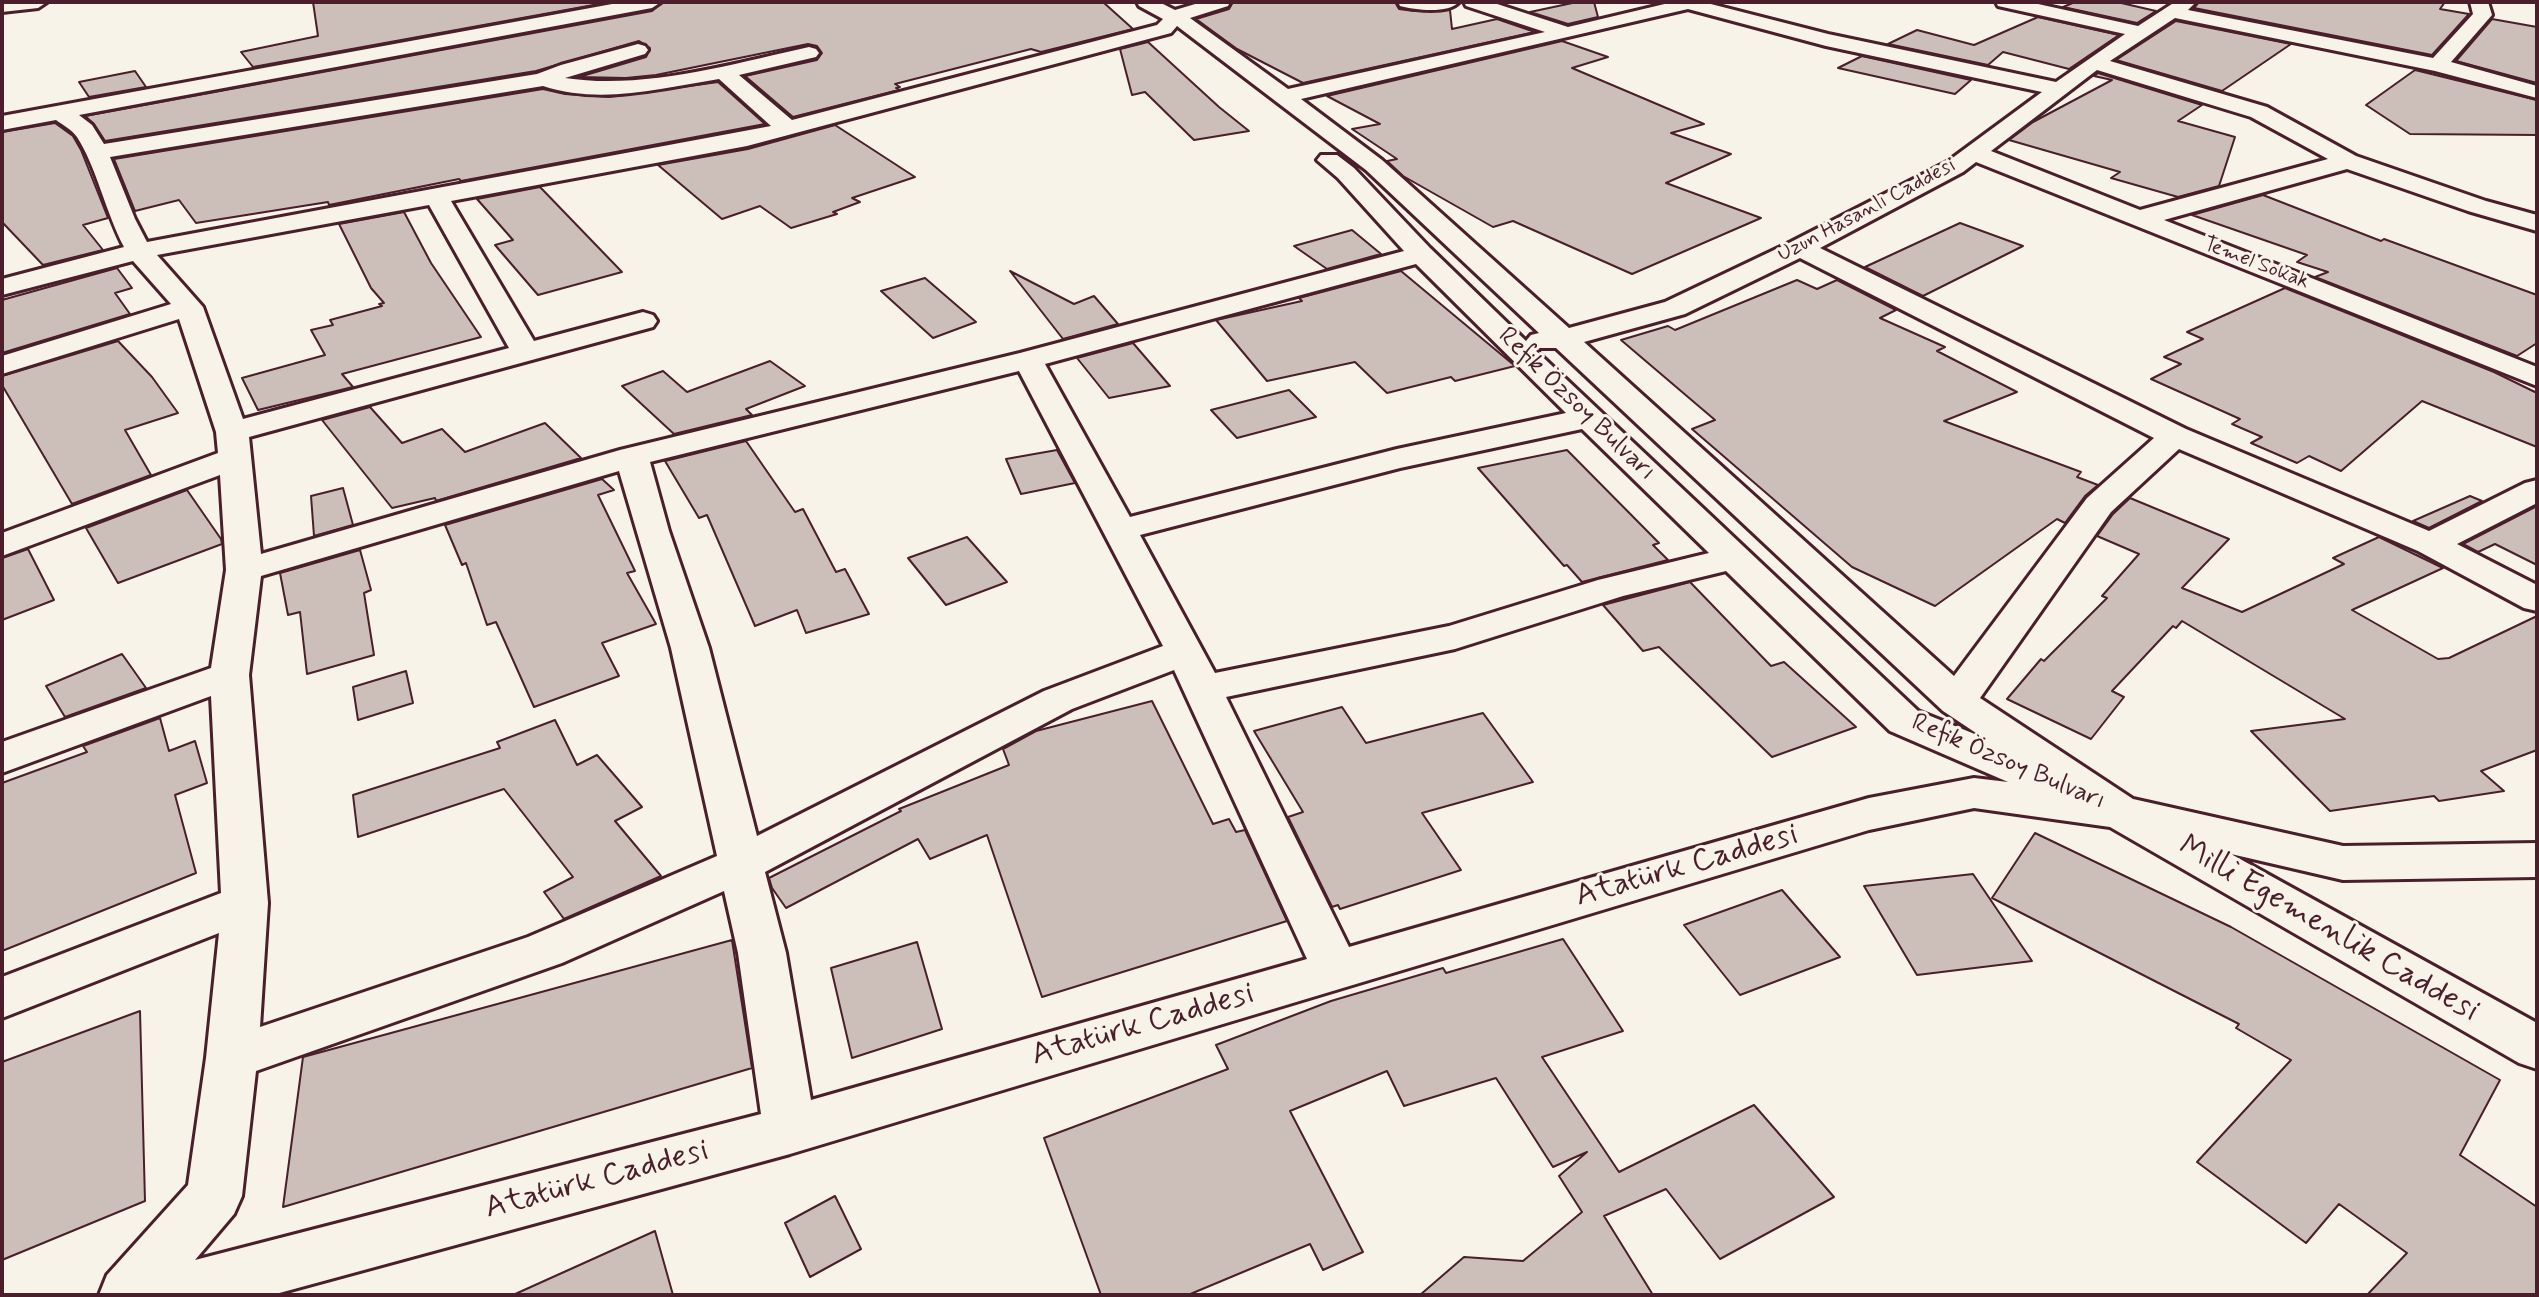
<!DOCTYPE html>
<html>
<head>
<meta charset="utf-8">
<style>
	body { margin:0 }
	#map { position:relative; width:2539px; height:1297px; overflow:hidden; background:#f7f3e8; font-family:Mynerve,sans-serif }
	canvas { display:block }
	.frame { position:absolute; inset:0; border:4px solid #4a1f2b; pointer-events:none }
</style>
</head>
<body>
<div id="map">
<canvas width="2539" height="1297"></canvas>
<div class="frame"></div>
</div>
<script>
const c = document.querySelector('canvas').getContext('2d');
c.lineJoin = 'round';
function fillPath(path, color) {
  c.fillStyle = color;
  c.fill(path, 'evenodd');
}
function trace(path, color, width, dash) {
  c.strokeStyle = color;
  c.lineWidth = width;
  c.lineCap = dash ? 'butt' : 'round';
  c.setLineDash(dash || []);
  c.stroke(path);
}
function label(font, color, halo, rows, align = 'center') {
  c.font = font + ' Mynerve,sans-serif';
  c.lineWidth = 6;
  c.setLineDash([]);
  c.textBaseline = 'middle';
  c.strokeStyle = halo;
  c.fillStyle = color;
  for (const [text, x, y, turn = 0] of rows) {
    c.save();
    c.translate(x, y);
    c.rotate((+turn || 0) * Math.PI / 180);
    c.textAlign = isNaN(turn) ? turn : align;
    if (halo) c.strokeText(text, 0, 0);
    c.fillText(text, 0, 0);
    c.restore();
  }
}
const building = new Path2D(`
	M313,2H610L253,67L241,52L318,36Z
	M663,2H1103L1133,29L1041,52L1031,49L895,84L900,87L896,88L899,90L793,117L745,76L817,60L822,53L817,46L808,44L656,75L626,78L579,77L646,57L650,48L639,41L536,71L105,141L94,124L85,116L652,11Z
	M1233,2H1395L1399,9L1414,11L1450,10L1452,29L1497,19L1535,32L1303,83L1237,49L1196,19L1229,9Z
	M1577,2H1594L1598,17L1568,24L1530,12Z
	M2075,2H2117L2156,11L2137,23L2063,7Z
	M2199,2H2445L2440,9L2469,14L2432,55L2194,8Z
	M2038,17L2119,35L2069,69L2003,52L1988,65L1888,44L1917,30L1974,45Z
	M2492,19L2537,27V83L2456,61Z
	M2176,21L2291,44L2222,91L2116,60Z
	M1562,41L1608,57L1572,68L1704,124L1671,133L1731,154L1666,183L1761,218L1632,274L1513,221L1493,227L1403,176L1387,161L1397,159L1352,129L1380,124L1327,96Z
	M1148,42L1219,107L1249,131L1194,140L1145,92L1132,95L1120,49Z
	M1862,56L1971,80L1955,94L1838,68Z
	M2415,70L2537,100V135L2410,134L2366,105Z
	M135,71L146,87L89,97L79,82Z
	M2098,73L2202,105L2178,121L2235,137L2219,186L2178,197L2111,178L2120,172L2009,140L2033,122L2112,80L2094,76Z
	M718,82L765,124L461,181L459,179L329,205L328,202L196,223L179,200L135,211L114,159L543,89L565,94L609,97Z
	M55,123L73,136L81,150L108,218L83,225L103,250L43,265L2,222V132Z
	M835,125L915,177L852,198L860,202L833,212L837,214L791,228L760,206L722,219L658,165L748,149Z
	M540,187L622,272L538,295L495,245L513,240L477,199Z
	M2263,195L2381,241L2384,239L2537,295V343L2517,356L2315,277L2328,272L2297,262L2307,255L2192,215Z
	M404,212L431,263L481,337L342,374L353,387L258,410L242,378L325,355L311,330L333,325L330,320L382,306L379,304L384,303L371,288L339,224Z
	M1960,223L2023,246L1923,296L1865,267Z
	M1352,230L1381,254L1327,269L1294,246Z
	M117,268L132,288L115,293L130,314L2,353V300Z
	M1010,271L1074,304L1094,296L1118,324L1063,339Z
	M1401,271L1515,366L1455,381L1451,377L1387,393L1355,362L1267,381L1216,320L1302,301L1299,298Z
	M925,278L976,322L933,338L881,291Z
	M1797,280L1817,289L1837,280L1896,310L1880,318L1945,347L1937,351L2017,392L1944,421L2081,472L2077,477L2098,485L2085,496L2065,523L2057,519L1935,606L1852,567L1692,429L1715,420L1621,340L1668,326L1675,330Z
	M2285,288L2494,372L2537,393V447L2422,401L2341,471L2309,456L2297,463L2251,443L2262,437L2232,424L2240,419L2151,379L2181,364L2164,357L2203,339L2187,332Z
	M118,341L152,377L178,413L125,430L151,475L72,504L2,385V376Z
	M1133,343L1170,386L1109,398L1077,358Z
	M770,361L805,386L746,409L752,415L674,434L622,386L663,371L687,392Z
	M1289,390L1316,417L1237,438L1211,410Z
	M370,407L402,443L442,429L465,452L545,423L581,458L436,501L435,498L392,508L322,420Z
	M746,441L795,512L803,509L836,572L845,569L869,614L806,633L797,610L755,626L707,515L699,518L665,461Z
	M1057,450L1075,483L1021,494L1006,459Z
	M1567,450L1659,543L1653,545L1668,560L1582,582L1567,565L1564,566L1478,468Z
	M602,479L614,490L598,495L635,571L627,573L656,624L602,643L619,676L534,707L496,622L487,625L466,563L462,565L445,525Z
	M343,488L353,525L314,536L311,496Z
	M187,490L221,539L222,544L118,583L86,528Z
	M2470,496L2482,501L2429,528L2413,521Z
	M2130,498L2229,539L2182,588L2242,612L2344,564L2333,558L2379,537L2443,568L2352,610L2438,659L2449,658L2537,616V750L2481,771L2504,791L2439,801L2434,796L2330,811L2251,731L2345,719L2182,621L2176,628L2173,626L2112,691L2124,697L2091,739L2007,699L2041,659L2044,661L2107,598L2102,596L2139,554L2097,536L2113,514Z
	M2537,506V565L2495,544L2478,552L2463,544Z
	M967,537L1007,582L946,605L908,558Z
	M28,549L54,600L2,620V558Z
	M360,550L371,590L364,593L374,655L307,674L300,612L288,615L280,573Z
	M1690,582L1771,666L1784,662L1856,727L1772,757L1659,647L1643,651L1603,605Z
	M122,654L146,688L65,717L46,686Z
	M406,671L413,703L358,720L353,687Z
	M1152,701L1213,824L1229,819L1236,832L1245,830L1287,921L1042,997L987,835L930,859L918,839L786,908L772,888L769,878L901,811L899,809L1009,765L1003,749L1036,731Z
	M1342,707L1366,743L1483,713L1533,782L1422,813L1461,870L1340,909L1338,905L1332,907L1288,817L1303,812L1254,731Z
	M160,718L169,751L195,741L207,783L175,795L196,873L2,951V783L87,752L83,746Z
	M555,720L577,765L597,755L642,807L615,821L661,876L564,919L544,892L573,877L504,789L358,837L353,795L500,748L497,742Z
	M2035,833L2231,927L2500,1080L2460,1155L2537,1207V1295H2367L2407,1253L2339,1204L2306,1243L2197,1162L2291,1060L2236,1028L2239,1024L1992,898Z
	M1973,874L2032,961L1917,975L1864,886Z
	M1782,890L1840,957L1740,995L1684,925Z
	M1563,939L1623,1031L1542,1057L1619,1172L1754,1105L1834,1197L1720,1259L1666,1189L1604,1216L1653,1295H1420L1464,1257L1523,1261L1582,1212L1559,1176L1587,1152L1553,1167L1496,1078L1404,1106L1387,1071L1290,1111L1363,1252L1323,1270L1310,1244L1188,1295H1101L1044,1138L1228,1069L1216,1045L1331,1001L1443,968L1446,973Z
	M732,940L752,1068L283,1207L303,1057Z
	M917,942L942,1029L852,1058L831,968Z
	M140,1011L145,1201L2,1260V1062Z
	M835,1196L861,1249L810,1277L785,1223Z
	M655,1231L673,1295H513Z`);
fillPath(building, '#ccbfb9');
trace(building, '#4a1f2b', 2);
const minor = new Path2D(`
	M2,2H47L38,8L2,12Z
	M623,2H661L652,8L79,115L92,125L104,144L537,74L561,65L638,44L645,46L648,50L645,54L565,78C644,90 732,64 809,47L816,49L819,53L816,57L739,75L792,120L1157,25L1163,19L1139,6L1137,2H1159L1175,10L1202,2H1230L1228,6L1190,18L1288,89L1545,32L1466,6L1464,2H1491L1568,27L1673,2H1703L1828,34L2056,82L2125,34L1998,6L1996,2H2029L2138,26L2175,2H2196L2188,10L2433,58L2473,14L2470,2H2488L2492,15L2451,62L2537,86V98L2435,71L2175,18L2110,61L2267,107L2356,156L2486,201L2537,215V231L2468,211L2347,169L2164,220L2537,367V386L1976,162L1963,172L1820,248L2186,429L2429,531L2525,483L2537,480V503L2457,544L2537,585V611L2524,608L2418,551L2179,449L2111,512L1980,698L2133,799L2343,846L2537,843V877L2343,880L2231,854L2537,1023V1069L2519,1063L2110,827L1974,808L1869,830L790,1154L272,1295H99L107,1275L188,1185L206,1058L219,933L2,1018V977L221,893L211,696L2,773V742L211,668L226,570L220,475L2,556V533L218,453L216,432L179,319L2,374V356L171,304L133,261L2,295V279L124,247C106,213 96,166 77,137C72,130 63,125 56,120L2,130V116ZM1688,9L1826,46L2042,92L1947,162L1791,242L1665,302L1569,328L1382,160L1301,99ZM1177,26L1366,170L1539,333L1531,335L1526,341L1528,343L1430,248L1354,168L1337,155H1321L1317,160L1338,178L1404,251L1020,353L620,450L261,554L249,437L653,327L657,321L653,315L643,312L534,341L451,201L747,146L1171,33ZM2097,70L2251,117L2328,159L2140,210L1991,151ZM719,79L771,126L147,242L135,219L110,157L543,86C601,105 662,88 719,79ZM429,205L509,348L243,419L203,307L157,255ZM1800,258L2154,438L2087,498L1954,676L1584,342L1685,314ZM1416,264L1566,413L1397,449L1130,517L1045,364ZM1533,348H1556L1943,711L1982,737L1918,711ZM1019,371L1163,646L1044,691L757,836L709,648L669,531L650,462ZM1582,429L1709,553L1598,580L1449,626L1215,673L1140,535L1400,468ZM619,471L671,648L717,856L528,937L260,1027L268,903L249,675L261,576ZM1726,571L1890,731L2008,782L1974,778L1869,798L1349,947L1226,697L1455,649L1623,596ZM1174,670L1307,959L811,1100L786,953L765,872L1072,709ZM724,891L738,953L761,1114L195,1260L234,1214L242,1196L256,1071L562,963Z
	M1398,2H1459C1448,14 1416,10 1400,6Z`);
trace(minor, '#4a1f2b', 6);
fillPath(minor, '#f7f3e8');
label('21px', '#4a1f2b', '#f7f3e8', [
	["Uzun Hasanlı Caddesi",1867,211,-28],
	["Temel Sokak",2256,264,21]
]);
label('26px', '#4a1f2b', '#f7f3e8', [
	["Refik Özsoy Bulvarı",1576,405,44],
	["Refik Özsoy Bulvarı",2008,763,23]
]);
label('32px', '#4a1f2b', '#f7f3e8', [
	["Atatürk Caddesi",1687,867,-16],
	["Milli Egemenlik Caddesi",2328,930,30],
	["Atatürk Caddesi",1143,1026,-16],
	["Atatürk Caddesi",597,1181,-15]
]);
</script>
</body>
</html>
